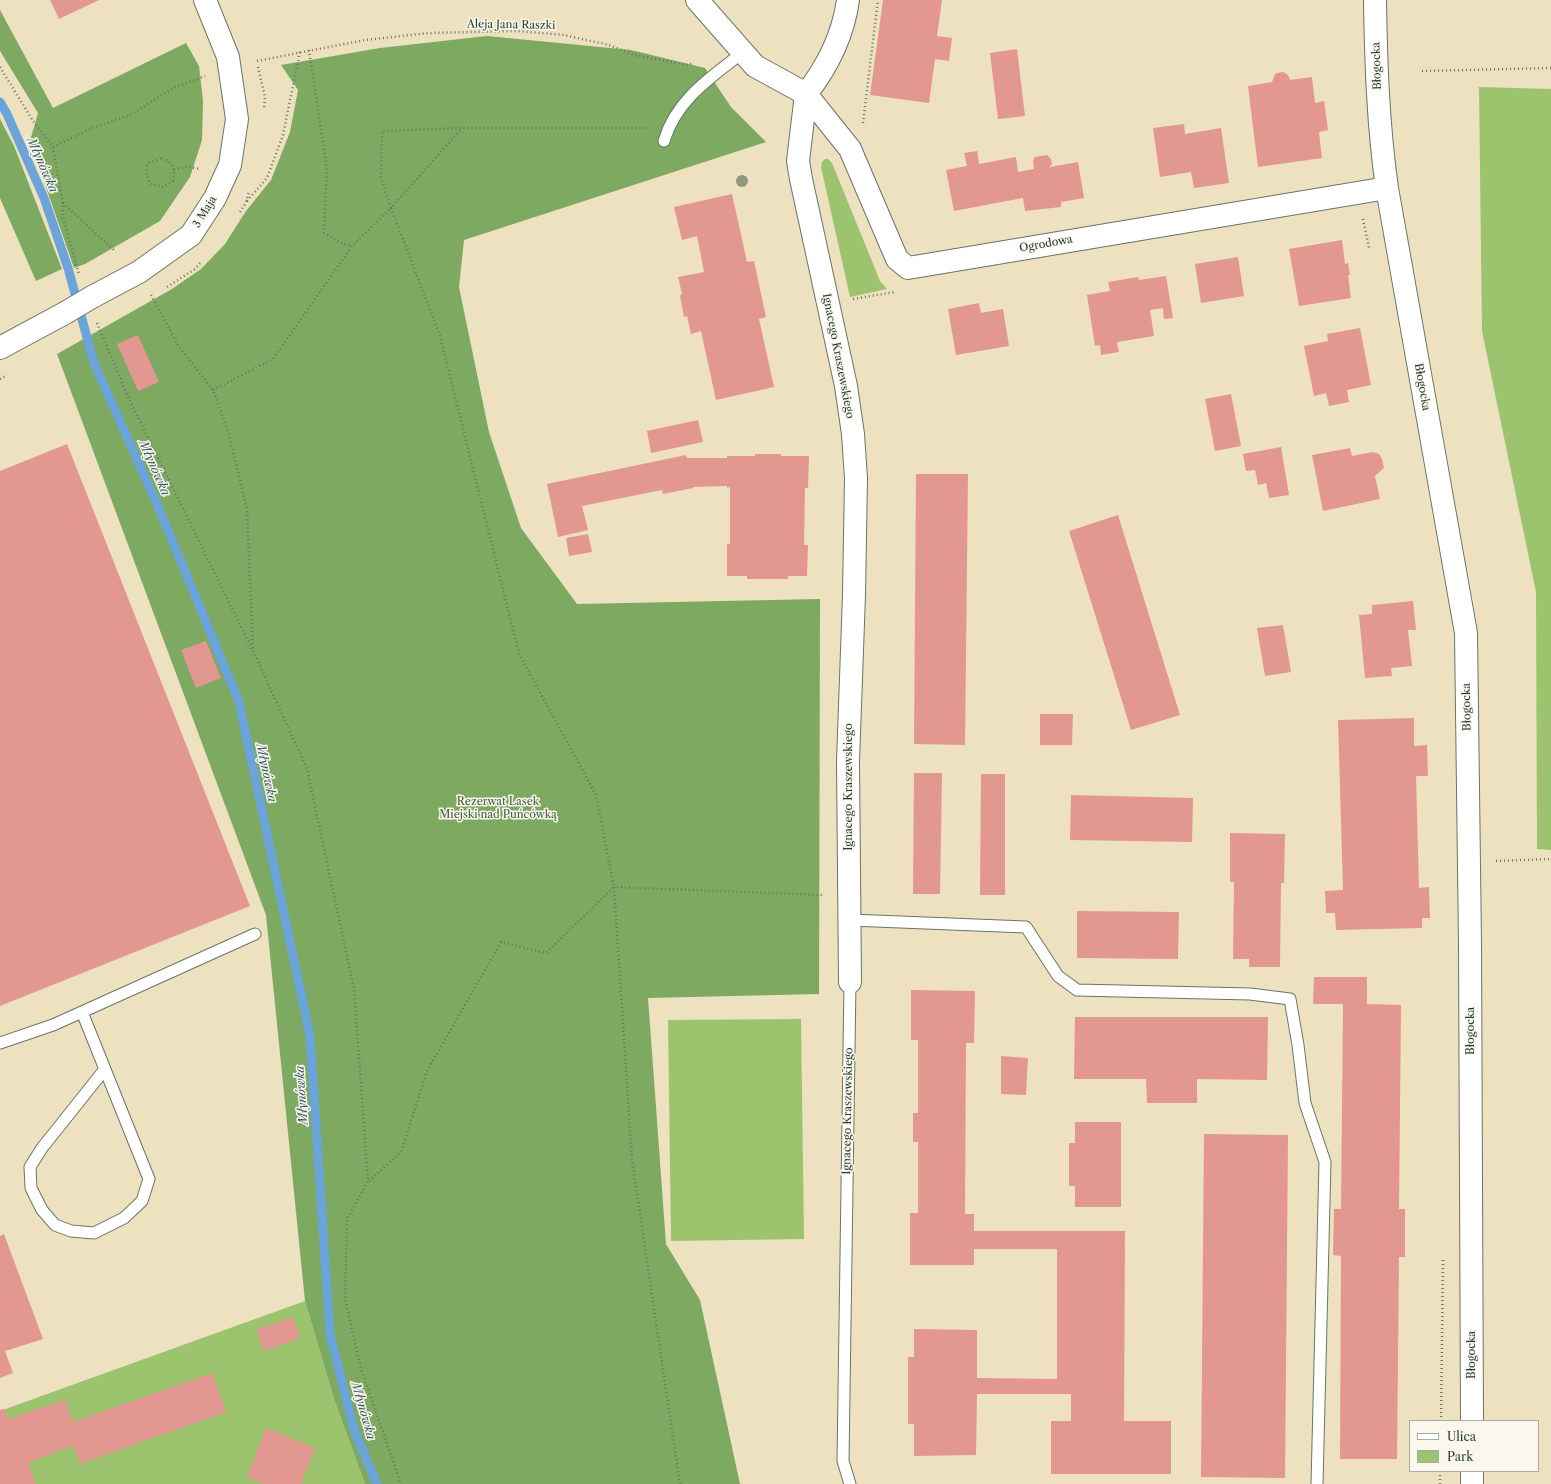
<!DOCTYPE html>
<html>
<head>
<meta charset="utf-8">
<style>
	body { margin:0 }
	#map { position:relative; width:1551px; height:1484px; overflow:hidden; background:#ede1c0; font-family:"Libre Caslon Text",serif }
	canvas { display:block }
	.legend { position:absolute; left:1409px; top:1420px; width:130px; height:52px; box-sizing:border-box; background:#fbf7ec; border:1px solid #a3ada2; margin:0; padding:5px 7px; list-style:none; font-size:12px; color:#1f3d34 }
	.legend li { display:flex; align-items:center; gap:8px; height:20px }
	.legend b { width:20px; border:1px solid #a3ada2 }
</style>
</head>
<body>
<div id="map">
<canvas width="1551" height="1484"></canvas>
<ul class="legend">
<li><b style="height:5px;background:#fff"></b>Ulica</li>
<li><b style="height:11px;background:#9cc36e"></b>Park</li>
</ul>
</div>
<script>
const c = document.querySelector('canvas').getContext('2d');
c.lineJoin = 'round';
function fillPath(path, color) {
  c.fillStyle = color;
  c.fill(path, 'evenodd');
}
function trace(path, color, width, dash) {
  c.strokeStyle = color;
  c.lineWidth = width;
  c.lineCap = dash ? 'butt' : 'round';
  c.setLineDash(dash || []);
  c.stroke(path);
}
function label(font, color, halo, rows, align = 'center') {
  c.font = font + ' "Libre Caslon Text",serif';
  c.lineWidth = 3;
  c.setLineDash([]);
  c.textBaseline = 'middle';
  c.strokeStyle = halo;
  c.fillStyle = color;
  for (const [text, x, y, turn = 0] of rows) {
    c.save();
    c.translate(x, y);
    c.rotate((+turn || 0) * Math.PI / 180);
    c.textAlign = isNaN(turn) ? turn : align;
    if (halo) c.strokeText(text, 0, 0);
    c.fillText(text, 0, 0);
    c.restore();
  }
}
fillPath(new Path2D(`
	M1479,87L1551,89V850L1537,849L1536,592L1482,331Z
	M825,159H828L832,163L880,281L887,289L850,297L821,167L822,162Z
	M801,1019L804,1239L671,1241L668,1020Z
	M305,1301L334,1399L365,1484H0V1411Z`), '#9cc36e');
fillPath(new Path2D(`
	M0,10L53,108L186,43L199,66L203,101L202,140L190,177L160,221L85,264L74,268L30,141L38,113L0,51Z
	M487,36L631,50L705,68L731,107L766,142L464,240L459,287L489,432L521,528L577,604L820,599L819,994L648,998L666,1244L700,1300L740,1484H365L334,1399L305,1301L266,915L57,354L172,289L201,269L225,244L246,211L271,180L290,132L298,90L281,65L380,48Z
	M0,119L14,146L62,269L36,281L0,198Z`), '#7da961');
trace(new Path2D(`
	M0,102L7,114L44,198L68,268L94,363L160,511L239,702L310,1036L330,1334L354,1430L377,1484`), '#6aa4da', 9);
fillPath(new Path2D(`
	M50,0H99L59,19Z
	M883,0H942L937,36L952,38L949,61L935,59L929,103L870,95Z
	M1017,49L1025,116L998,119L990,53Z
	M1283,72L1288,75L1290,80L1312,77L1315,103L1324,101L1328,130L1319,132L1322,158L1258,167L1248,86L1272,82L1275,74L1277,73Z
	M1184,124L1185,134L1221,128L1229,183L1194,188L1191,172L1160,177L1153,128Z
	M977,151L979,164L1016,157L1018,172L1034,169L1033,161L1035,157L1047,155L1051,159L1052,165H1050V167L1078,162L1084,198L1061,202V207L1025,211L1023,198L954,211L946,170L967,166L964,153Z
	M732,194L747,262L754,261L766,317L759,319L774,387L716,400L701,331L691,334L687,316L684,317L680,296L682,294L678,277L704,272L697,236L682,240L674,207Z
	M1342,240L1345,264L1348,263L1350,275H1348L1351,298L1299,306L1289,249Z
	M1238,257L1244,296L1201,303L1195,264Z
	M1166,276L1173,318L1164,319L1163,308L1150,310L1154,336L1117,342L1119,352L1101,355L1100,345L1095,346L1087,295L1110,291L1108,282L1138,277L1139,280Z
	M979,303L981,313L1003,309L1009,346L956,355L948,309Z
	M1360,328L1371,385L1347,390L1349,402L1329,406L1326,393L1314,396L1304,346L1328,341L1327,334Z
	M138,335L159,382L138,391L117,344Z
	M1231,394L1241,446L1215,451L1205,399Z
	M698,420L703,442L651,453L647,431Z
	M67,444L250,906L0,1006V471Z
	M1281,447L1289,495L1269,498L1266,483L1258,485L1255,470L1246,471L1243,454Z
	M1350,448L1352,456L1373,452L1379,454L1382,459L1384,468L1375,476L1380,499L1323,511L1312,455Z
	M755,454H781V456H809L808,488H805L804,545H808L807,576H788V579H747V576H727V544H730V487L727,488V486L693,487V488L663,494L662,490L582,506L588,530L558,537L547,484L686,455L687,458H727V456H755Z
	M916,474H968L965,745L914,744Z
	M1118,515L1180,715L1131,730L1069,531Z
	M588,534L592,552L569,556L566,538Z
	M1413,601L1416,630H1408L1412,666L1391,668L1392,676L1365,678L1359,615L1372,614V605Z
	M1283,625L1291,672L1265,676L1257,628Z
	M206,641L221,678L196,688L181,650Z
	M1040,714H1073L1072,745H1040Z
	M1414,718V746L1427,745L1428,776H1416L1419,888L1429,887L1430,918H1422V928L1336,930L1335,913H1326L1325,891L1343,890L1338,720Z
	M914,773H942L940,894H913Z
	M981,774H1005V895H980Z
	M1071,795L1193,798L1192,842L1070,840Z
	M1230,833L1285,834L1284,883H1281L1280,967H1249V959H1233L1234,882H1230Z
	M1077,911L1179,912L1178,959L1077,958Z
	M1314,977H1367V1004L1401,1005L1399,1209H1405V1257H1399L1397,1459H1340L1341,1256L1333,1255L1334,1209H1341L1343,1004H1313Z
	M911,990L975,991L974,1043H966L965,1214H974V1231H1125L1124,1421H1171V1474H1051V1421H1071V1394H977L976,1455L914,1456V1424H908V1357H914V1329L977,1330V1378L1057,1379V1249H974V1265H910V1213H918V1142H913V1113H918V1040H911Z
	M1075,1017H1268L1267,1080L1197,1079V1103H1147L1146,1079H1074Z
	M1001,1056L1028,1058L1026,1095L1001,1094Z
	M1075,1122H1121V1207H1075V1186H1069V1143H1075Z
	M1204,1134L1288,1135L1285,1478L1201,1477Z
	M4,1234L43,1339L5,1351L13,1373L0,1378V1236Z
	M293,1317L300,1338L264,1351L256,1330Z
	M212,1373L226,1412L80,1464L73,1445L28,1463L36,1484H0V1410L4,1409L8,1419L65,1400L73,1422Z
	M266,1428L315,1448L301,1484H265L247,1477Z`), '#e29791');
const lane = new Path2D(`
	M664,141C676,100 710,78 742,53
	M850,920L1026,927L1058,976L1077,990L1250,994L1290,999L1298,1045L1305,1103L1325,1162L1317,1484
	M82,1012L149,1179L142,1201L124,1218L94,1233L71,1231L55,1225L42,1210L31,1188L30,1167L42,1148L105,1069
	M0,1043L53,1025L255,934
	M850,1484L843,1461L850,982`);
const street = new Path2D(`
	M697,0L755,66L806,94L850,149L897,259L908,268L1387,188
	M1375,0C1376,63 1378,125 1387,188L1466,633L1470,944L1472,1421
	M806,94L798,161L801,179L846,386L853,434L856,478L854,595L848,761L850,982
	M806,94C828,66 843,36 848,0
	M1472,1471V1484`);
const secondary = new Path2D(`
	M92,297L139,272L191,235L215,198L230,165L237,119L228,57L205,0
	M0,348L65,313`);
trace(lane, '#677665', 13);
trace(street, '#677665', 24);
trace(secondary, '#677665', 24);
trace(new Path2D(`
	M309,50L327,168L324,233L339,242L352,246
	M257,61L365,40L429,33L517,31L564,35L609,45L635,55L688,65L693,63
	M0,67L33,121L53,147L63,203V218L79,274
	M258,67L265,97L264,110
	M1422,71L1551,68
	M863,123L878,0
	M53,147L87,130L130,115L173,88L205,76
	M162,158C174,164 175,168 173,181L163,187L150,184L146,172L148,163Z
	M174,170L187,166L199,169
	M247,201L267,178L283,135L300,51
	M63,203L116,252
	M240,212L246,203L249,191
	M1363,219L1369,248
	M167,287L195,269L200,263
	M151,295L178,345L213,390L228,431L247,509L253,651L307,769L354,989L368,1181L347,1219L345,1299L361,1369L401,1484
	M853,299L895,292
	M97,323L129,399L252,649
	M0,379L7,375
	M213,390L273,359L352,246L391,208L381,177L382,131L462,128H647
	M1496,861L1551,859
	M369,1181L401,1152L427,1071L501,942L546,953L614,887L596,795L519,654L440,336L391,208L462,128
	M1441,1421L1443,1257
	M680,1484L632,1160L614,887L823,895
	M1440,1484V1471`), '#677665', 2.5, [1, 3]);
trace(lane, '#fff', 11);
trace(street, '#fff', 22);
trace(secondary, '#fff', 22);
const secondaryBridge = new Path2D(`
	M65,313L92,297`);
trace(secondaryBridge, '#677665', 24, []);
trace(secondaryBridge, '#fff', 22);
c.fillStyle = '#8d997b';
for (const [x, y] of [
	[742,181]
]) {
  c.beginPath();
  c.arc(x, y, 6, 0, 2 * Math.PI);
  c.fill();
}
label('11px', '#1f3d34', '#fbf7ec', [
	["Aleja Jana Raszki",511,25,1],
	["Błogocka",1377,66,-92],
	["3 Maja",205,212,-58],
	["Ogrodowa",1046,244,-10],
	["Ignacego Kraszewskiego",838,356,79],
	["Błogocka",1422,387,80],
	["Błogocka",1467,707,-91],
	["Ignacego Kraszewskiego",849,787,-90],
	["Błogocka",1471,1031,-90],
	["Ignacego Kraszewskiego",848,1111,-89],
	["Błogocka",1472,1355,-90]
]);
label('11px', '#3e5e42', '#fbf7ec', [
	["Rezerwat Lasek",498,802],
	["Miejski nad Puńcówką",498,815]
]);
label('italic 12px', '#365c66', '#fbf7ec', [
	["Młynówka",42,165,66],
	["Młynówka",154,468,66],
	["Młynówka",266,773,78],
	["Młynówka",302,1095,-94],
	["Młynówka",363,1411,74]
]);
</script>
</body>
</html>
